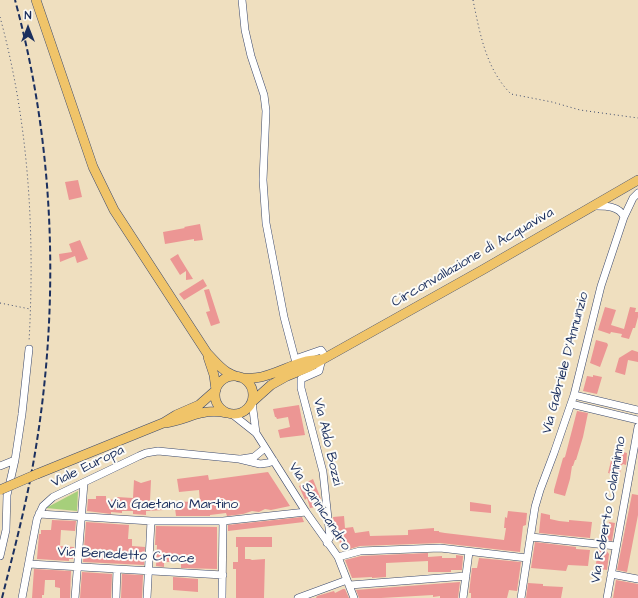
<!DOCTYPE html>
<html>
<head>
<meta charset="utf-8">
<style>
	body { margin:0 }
	#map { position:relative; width:638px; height:598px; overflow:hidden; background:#efdfbf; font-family:"Architects Daughter",sans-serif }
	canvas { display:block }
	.north { position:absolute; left:8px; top:8px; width:40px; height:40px; -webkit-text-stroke:3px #fdfcf7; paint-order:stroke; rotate:0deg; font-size:11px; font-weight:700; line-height:16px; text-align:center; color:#1b2f5e }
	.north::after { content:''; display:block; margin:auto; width:14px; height:18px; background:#1b2f5e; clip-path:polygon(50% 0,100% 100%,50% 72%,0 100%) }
</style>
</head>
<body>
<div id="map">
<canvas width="638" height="598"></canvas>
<div class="north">N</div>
</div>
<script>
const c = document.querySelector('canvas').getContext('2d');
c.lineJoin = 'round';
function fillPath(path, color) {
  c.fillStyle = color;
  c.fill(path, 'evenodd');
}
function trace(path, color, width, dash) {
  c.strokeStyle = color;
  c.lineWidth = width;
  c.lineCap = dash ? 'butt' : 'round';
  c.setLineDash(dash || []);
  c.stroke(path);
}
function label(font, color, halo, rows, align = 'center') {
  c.font = font + ' "Architects Daughter",sans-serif';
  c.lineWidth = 4;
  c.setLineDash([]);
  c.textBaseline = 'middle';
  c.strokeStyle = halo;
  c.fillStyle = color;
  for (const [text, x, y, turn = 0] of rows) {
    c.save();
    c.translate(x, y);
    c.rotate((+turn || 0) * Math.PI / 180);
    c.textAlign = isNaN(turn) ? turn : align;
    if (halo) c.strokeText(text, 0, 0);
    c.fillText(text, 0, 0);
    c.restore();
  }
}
fillPath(new Path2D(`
	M78,491L77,511L46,508Z`), '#a6cf7b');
fillPath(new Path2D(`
	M78,180L82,197L69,200L65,182Z
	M200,224L203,240L194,241V239L165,244L163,232L185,228L184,227Z
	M80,240L88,259L77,263L75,256L60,262L59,254L72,252L69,244Z
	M178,254L180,258L193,279L186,280V271L180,275L170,259Z
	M203,279L207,286L184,300L179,294Z
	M209,289L220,323L211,326L206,312L210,311L204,290Z
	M605,307L616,310L611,325L624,329L630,307L636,308L635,312H638V317L635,328H633L629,339L621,337L622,334L611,332L610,334L598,330Z
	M596,340L607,343L608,345L600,367L590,363Z
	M632,350L638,352V362L628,360L625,375L615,372L619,358Z
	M593,375L602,377L597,394L583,391L587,376L593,377Z
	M299,405L305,435L280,438L278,430L290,427L288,417L277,419L276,417H275L273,409Z
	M577,411L588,413L583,437L576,460H575L573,466H572L570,479L565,496L554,493V490L563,458L565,457Z
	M616,450L627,453L626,465L623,464L621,466L620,475L608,473L611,461H614Z
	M268,472L290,506L271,510L265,509L259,512L252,511L243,514L227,516L226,513L210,515V516H176L175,508L164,507V510L146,511V515L133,514V511H122V513L111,512V514L87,511L88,499H96V496H106V499L117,500V497L133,498L134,480L141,483L151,480L150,501L200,502L199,490L179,492L177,479L208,475L209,480Z
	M313,479L321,499L314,502L316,507L310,508L307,498L305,500L299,486Z
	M632,494L638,495V515L627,572L617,570Z
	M470,502L491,505V513L470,511Z
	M508,511L527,513L526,525L523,526L520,552L440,543L360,546L343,551L342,544H340L337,525L334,526L333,517L344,516L345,528L353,527L355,533L369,531L370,536L408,535V530L434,528V531H439V532L445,533L504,540L506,528H504L505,517L507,518Z
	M541,513L550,515V519L559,521L569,522V520L592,522L590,538L539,533Z
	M302,517L304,522L228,531V525Z
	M52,520L76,521L75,531L61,530L60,546L74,547L73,559H69V561L37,559L39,534H41V530H51Z
	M86,522L129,525L128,539H132V546L145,547L144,565L83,562Z
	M609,522L615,523L612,541L600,539L603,527L608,529Z
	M156,526L217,527V569L181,568V562H164V567L156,566L157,545H155Z
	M236,537H272V547H245V559H250L252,560L265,559L264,598H236V569H233V562H238V547H236Z
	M535,542L576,547V549L590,550L588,566L568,565L566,571L531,568Z
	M599,549L606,550L609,554L607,570L595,568Z
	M428,553V557L442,556V558H456V555L463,556L462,570H451V572H428V561L386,563V577L372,578V577L352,578L345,560L361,556Z
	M479,558L521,562L517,591L509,590L507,598H471V593H469L472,568H477Z
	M34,569L71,571L70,598H60V588L55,587V580H45L44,595H42V598H32Z
	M82,572L112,574L111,598H80Z
	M122,574L143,575L142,598H121Z
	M173,577L198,579V592L173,590Z
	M616,580L638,584V598H613Z
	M460,582L458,598H440V596L433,597V595L381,598H359L356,590Z
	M528,583L543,584V586L563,587L561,598H526Z
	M343,589H345L349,598H316L317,596L334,591L335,593Z`), '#ec9694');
const minor = new Path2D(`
	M242,0L245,30L251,56L264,95L266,111L263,180L266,223L284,317L295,359L321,350L326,357
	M624,217L633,198L638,193
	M322,359L319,371L301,379V388L323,472L330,537L327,543
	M574,395L638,410
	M252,402L256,433
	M571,404L638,420
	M232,414L256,433L306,512L338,557L354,598
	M241,459L254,457L265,448
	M0,466L15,460L22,414L29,349
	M39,514L151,521H223L306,512
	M531,537L616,546
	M0,556L6,530L7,495L15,460
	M338,557L360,551L440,548L527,558
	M29,564L223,575
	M611,574L638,579
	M350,585L466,576
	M22,598L37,519L43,506L53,497L139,456L146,453L158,451L239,459L260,464L268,463L274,461
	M75,598L84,483
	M116,598L117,569
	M147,598L151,521
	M222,598L223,521
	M298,598L347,580
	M463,598L469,552
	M521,598L535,507L540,490L554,453L574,395L601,286L624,217C619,205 604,206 593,206
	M607,598L638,427`);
const major = new Path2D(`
	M36,0L93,167L114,210L207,353C214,360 219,367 227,372C255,389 281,367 307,361C312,360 317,360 322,359
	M215 395a19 19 0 1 1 38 0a19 19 0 1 1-38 0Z
	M252,402L271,385L287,376L309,367L484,269L638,180
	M166,423C179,421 189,416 201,413C210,411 218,411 227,413
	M37,474L163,423L176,415L199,405L216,390L214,375L208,357`);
trace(minor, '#3b496d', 8);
trace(major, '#3b496d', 10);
trace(new Path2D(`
	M473,0C480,34 486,69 511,94L552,102L580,110L638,118
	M0,17C29,123 35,233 29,342
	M0,303L30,309`), '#3b496d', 1, [1, 3]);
trace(minor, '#fff', 7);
trace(major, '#f0c469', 9);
trace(new Path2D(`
	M2,598C14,550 27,502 35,453C60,304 55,146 15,0`), '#1b2f5e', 2, [6, 3]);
const majorBridge = new Path2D(`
	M0,490L37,474`);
trace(majorBridge, '#3b496d', 10, []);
trace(majorBridge, '#f0c469', 9);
label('14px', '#1b2f5e', '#fdfcf7', [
	["Circonvallazione di Acquaviva",473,258,-30],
	["Via Gabriele D'Annunzio",566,363,-75],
	["Via Aldo Bozzi",327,442,77],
	["Viale Europa",88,467,-26],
	["Via Gaetano Martino",173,505],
	["Via Sannicandro",319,507,57],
	["Via Roberto Colanninno",609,510,-80],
	["Via Benedetto Croce",126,556,3]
]);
</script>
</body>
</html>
